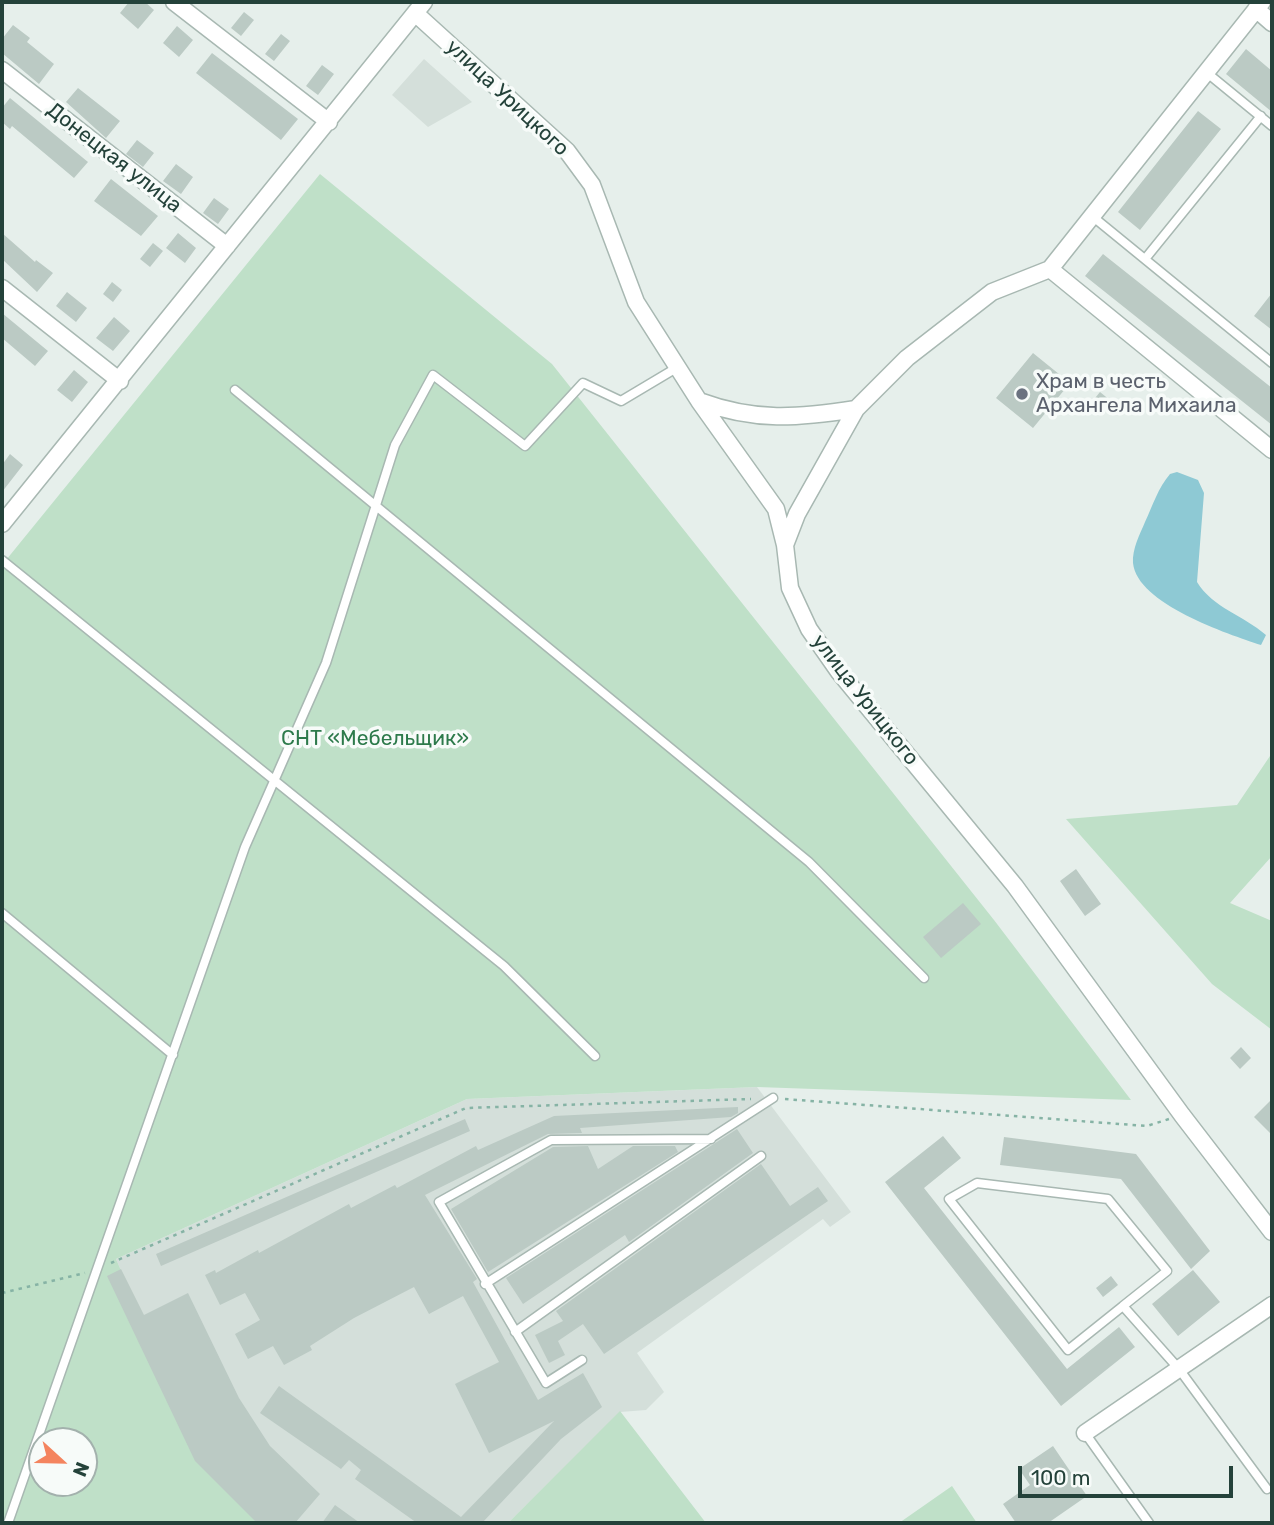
<!DOCTYPE html>
<html>
<head>
<meta charset="utf-8">
<style>
	body { margin:0 }
	#map { position:relative; width:1274px; height:1525px; overflow:hidden; background:#e6efeb; font-family:Rubik,sans-serif }
	canvas { display:block }
	.frame { position:absolute; inset:0; border:4px solid #24423a; pointer-events:none }
	.north { position:absolute; left:28px; top:1427px; width:70px; height:70px; box-sizing:border-box; background:#f7fbf9; border:2px solid #a3b1ad; border-radius:50%; rotate:112deg; font-size:19px; font-weight:700; line-height:28px; text-align:center; color:#24423a }
	.north::after { content:''; display:block; margin:auto; width:24px; height:32px; background:#f4845f; clip-path:polygon(50% 0,100% 100%,50% 72%,0 100%) }
	.scale { position:absolute; left:1018px; top:1466px; width:215px; height:32px; box-sizing:border-box; border:4px solid #24423a; border-top:0; padding-left:9px; font-size:21px; line-height:24px; white-space:nowrap; color:#24423a; -webkit-text-stroke:5px #f7fbf9; paint-order:stroke }
</style>
</head>
<body>
<div id="map">
<canvas width="1274" height="1525"></canvas>
<div class="frame"></div>
<div class="north">N</div>
<div class="scale">100 m</div>
</div>
<script>
const c = document.querySelector('canvas').getContext('2d');
c.lineJoin = 'round';
function fillPath(path, color) {
  c.fillStyle = color;
  c.fill(path, 'evenodd');
}
function trace(path, color, width, dash) {
  c.strokeStyle = color;
  c.lineWidth = width;
  c.lineCap = dash ? 'butt' : 'round';
  c.setLineDash(dash || []);
  c.stroke(path);
}
function label(font, color, halo, rows, align = 'center') {
  c.font = font + ' Rubik,sans-serif';
  c.lineWidth = 7;
  c.setLineDash([]);
  c.textBaseline = 'middle';
  c.strokeStyle = halo;
  c.fillStyle = color;
  for (const [text, x, y, turn = 0] of rows) {
    c.save();
    c.translate(x, y);
    c.rotate((+turn || 0) * Math.PI / 180);
    c.textAlign = isNaN(turn) ? turn : align;
    if (halo) c.strokeText(text, 0, 0);
    c.fillText(text, 0, 0);
    c.restore();
  }
}
fillPath(new Path2D(`
	M424,59L472,102L428,127L392,95Z
	M757,1087L851,1212L830,1227L823,1219L637,1353L664,1392L646,1410L620,1412L508,1523H267L202,1457L116,1259L467,1099Z`), '#d4dfda');
fillPath(new Path2D(`
	M320,174L552,364L994,920L1131,1100L757,1087L467,1099L116,1259L202,1457L267,1523H2V565ZM42,1441H84V1483H42Z
	M1272,753V856L1230,903L1272,921V1030L1212,984L1066,819L1237,805Z
	M620,1411L706,1523H508Z
	M952,1486L977,1523H899Z`), '#bfe0c8');
fillPath(new Path2D(`
	M1177,472L1198,480L1204,493L1197,582C1213,608 1243,615 1266,635L1261,645C1228,634 1137,604 1133,563C1132,549 1140,534 1145,522C1153,505 1158,488 1170,474Z`), '#8ec9d4');
fillPath(new Path2D(`
	M129,2H145L154,10L138,29L120,13Z
	M244,12L254,20L241,36L231,28Z
	M13,25L30,38L27,42L54,64L39,84L2,53V39Z
	M177,26L193,40L179,57L163,43Z
	M281,34L290,41L274,61L265,54Z
	M1246,49L1272,71V112L1226,74Z
	M212,53L298,119L281,140L196,73Z
	M322,65L334,74L318,95L306,86Z
	M78,88L120,121L106,138L66,102Z
	M10,98L88,162L74,178L12,126L10,129L2,122V108Z
	M1198,111L1221,129L1140,230L1118,212Z
	M137,140L154,153L143,167L126,154Z
	M176,164L193,177L181,194L163,181Z
	M111,179L158,216L141,236L94,201Z
	M214,198L229,209L218,224L203,213Z
	M2,233L35,262L36,260L53,273L37,292L2,259Z
	M178,233L196,248L185,263L166,248Z
	M153,243L163,251L150,267L140,259Z
	M1103,254L1272,388V425L1085,276Z
	M112,282L122,290L113,302L103,294Z
	M67,292L87,308L76,322L56,306Z
	M1272,293V330L1254,316Z
	M2,313L48,351L35,366L2,338Z
	M114,317L130,331L113,351L96,338Z
	M1033,353L1070,383L1033,428L996,398Z
	M74,370L88,382L72,402L57,390Z
	M1100,392L1111,401L1102,412L1091,403Z
	M10,454L23,465L2,492V465Z
	M1076,869L1101,904L1085,916L1060,881Z
	M963,903L981,924L941,958L923,937Z
	M1241,1047L1251,1058L1240,1069L1230,1058Z
	M1272,1099V1135L1254,1117Z
	M738,1107V1113L731,1117L580,1128L582,1133L548,1134L425,1195L477,1279L473,1282L538,1400L583,1373L602,1407L561,1439L482,1523H417L355,1479L361,1470L349,1460L341,1469L260,1413L279,1386L461,1517L554,1421L489,1453L455,1384L499,1362L463,1296L429,1314L414,1287L354,1318L310,1346L312,1350L284,1365L273,1346L248,1359L235,1334L260,1320L245,1293L220,1305L205,1275L215,1270L216,1273L258,1250L259,1253L349,1204L351,1208L395,1185L397,1188L476,1146L478,1150L554,1116Z
	M465,1119L470,1131L161,1266L156,1254Z
	M737,1129L753,1153L629,1242L625,1235L523,1304L506,1278Z
	M943,1136L961,1158L924,1188L1067,1369L1119,1327L1135,1347L1061,1406L885,1182Z
	M1004,1137L1136,1154L1210,1251L1191,1269L1121,1179L1000,1165Z
	M588,1146L598,1169L633,1146H675L678,1152L488,1272L451,1209L553,1147Z
	M761,1164L790,1206L818,1187L828,1201L604,1354L583,1324L558,1341L565,1355L549,1363L535,1335L563,1321L556,1311Z
	M121,1269L144,1315L188,1293L239,1398L270,1446L320,1494L295,1523H257L195,1461L107,1276Z
	M1193,1270L1220,1302L1178,1336L1152,1304Z
	M1111,1276L1118,1285L1103,1297L1096,1288Z
	M1053,1446L1087,1496L1048,1523H1016L1003,1504L1030,1485L1019,1469Z
	M335,1505L360,1523H322Z`), '#bbcac4');
const lane = new Path2D(`
	M1206,72L1272,126
	M1092,216L1272,363
	M1145,259L1261,116
	M235,390L809,862L924,978
	M2,560L504,966L595,1056
	M2,913L173,1055
	M485,1284L773,1098
	M1123,1306L1167,1271L1108,1199L977,1183L949,1199L1068,1350L1123,1306L1179,1369L1267,1489
	M515,1332L761,1156
	M582,1360L546,1383L439,1202L551,1140L711,1139
	M1085,1433L1149,1523
	M8,1523L245,847L326,663L395,445L433,375L525,446L583,383L621,401L678,367`);
const street = new Path2D(`
	M174,2L329,122
	M1256,9L1272,23
	M415,13L567,151L592,185L636,302L699,401L776,509L785,545L790,588L809,629L839,672L1015,886L1182,1115L1272,1232
	M2,70L227,246
	M1050,269L1272,450
	M2,288L120,381
	M699,401C756,422 797,418 856,409
	M2,524L424,2
	M785,545L797,514L856,409L907,358L992,292L1050,269L1262,2
	M1085,1433L1272,1305`);
trace(lane, '#a8b8b2', 11);
trace(street, '#a8b8b2', 19);
trace(new Path2D(`
	M785,1099L1147,1126L1169,1119
	M111,1263L466,1108L751,1099
	M2,1293L85,1273`), '#86b3a5', 2.5, [3.5, 5]);
trace(lane, '#fff', 8);
trace(street, '#fff', 16);
for (const [x, y, r, color] of [
	[1022,394,7,"#6b7280"]
]) {
  const dot = new Path2D();
  dot.arc(x, y, r, 0, 2 * Math.PI);
  c.fillStyle = color;
  c.fill(dot);
  trace(dot, '#f7fbf9', 2.5);
}
label('21px', '#24423a', '#f7fbf9', [
	["улица Урицкого",507,98,43],
	["Донецкая улица",114,158,38],
	["улица Урицкого",865,700,52]
]);
label('21px', '#5b616d', '#f7fbf9', [
	["Храм в честь",1036,382],
	["Архангела Михаила",1036,406]
], 'left');
label('21px', '#2d7a4b', '#f7fbf9', [
	["СНТ «Мебельщик»",375,739]
]);
</script>
</body>
</html>
